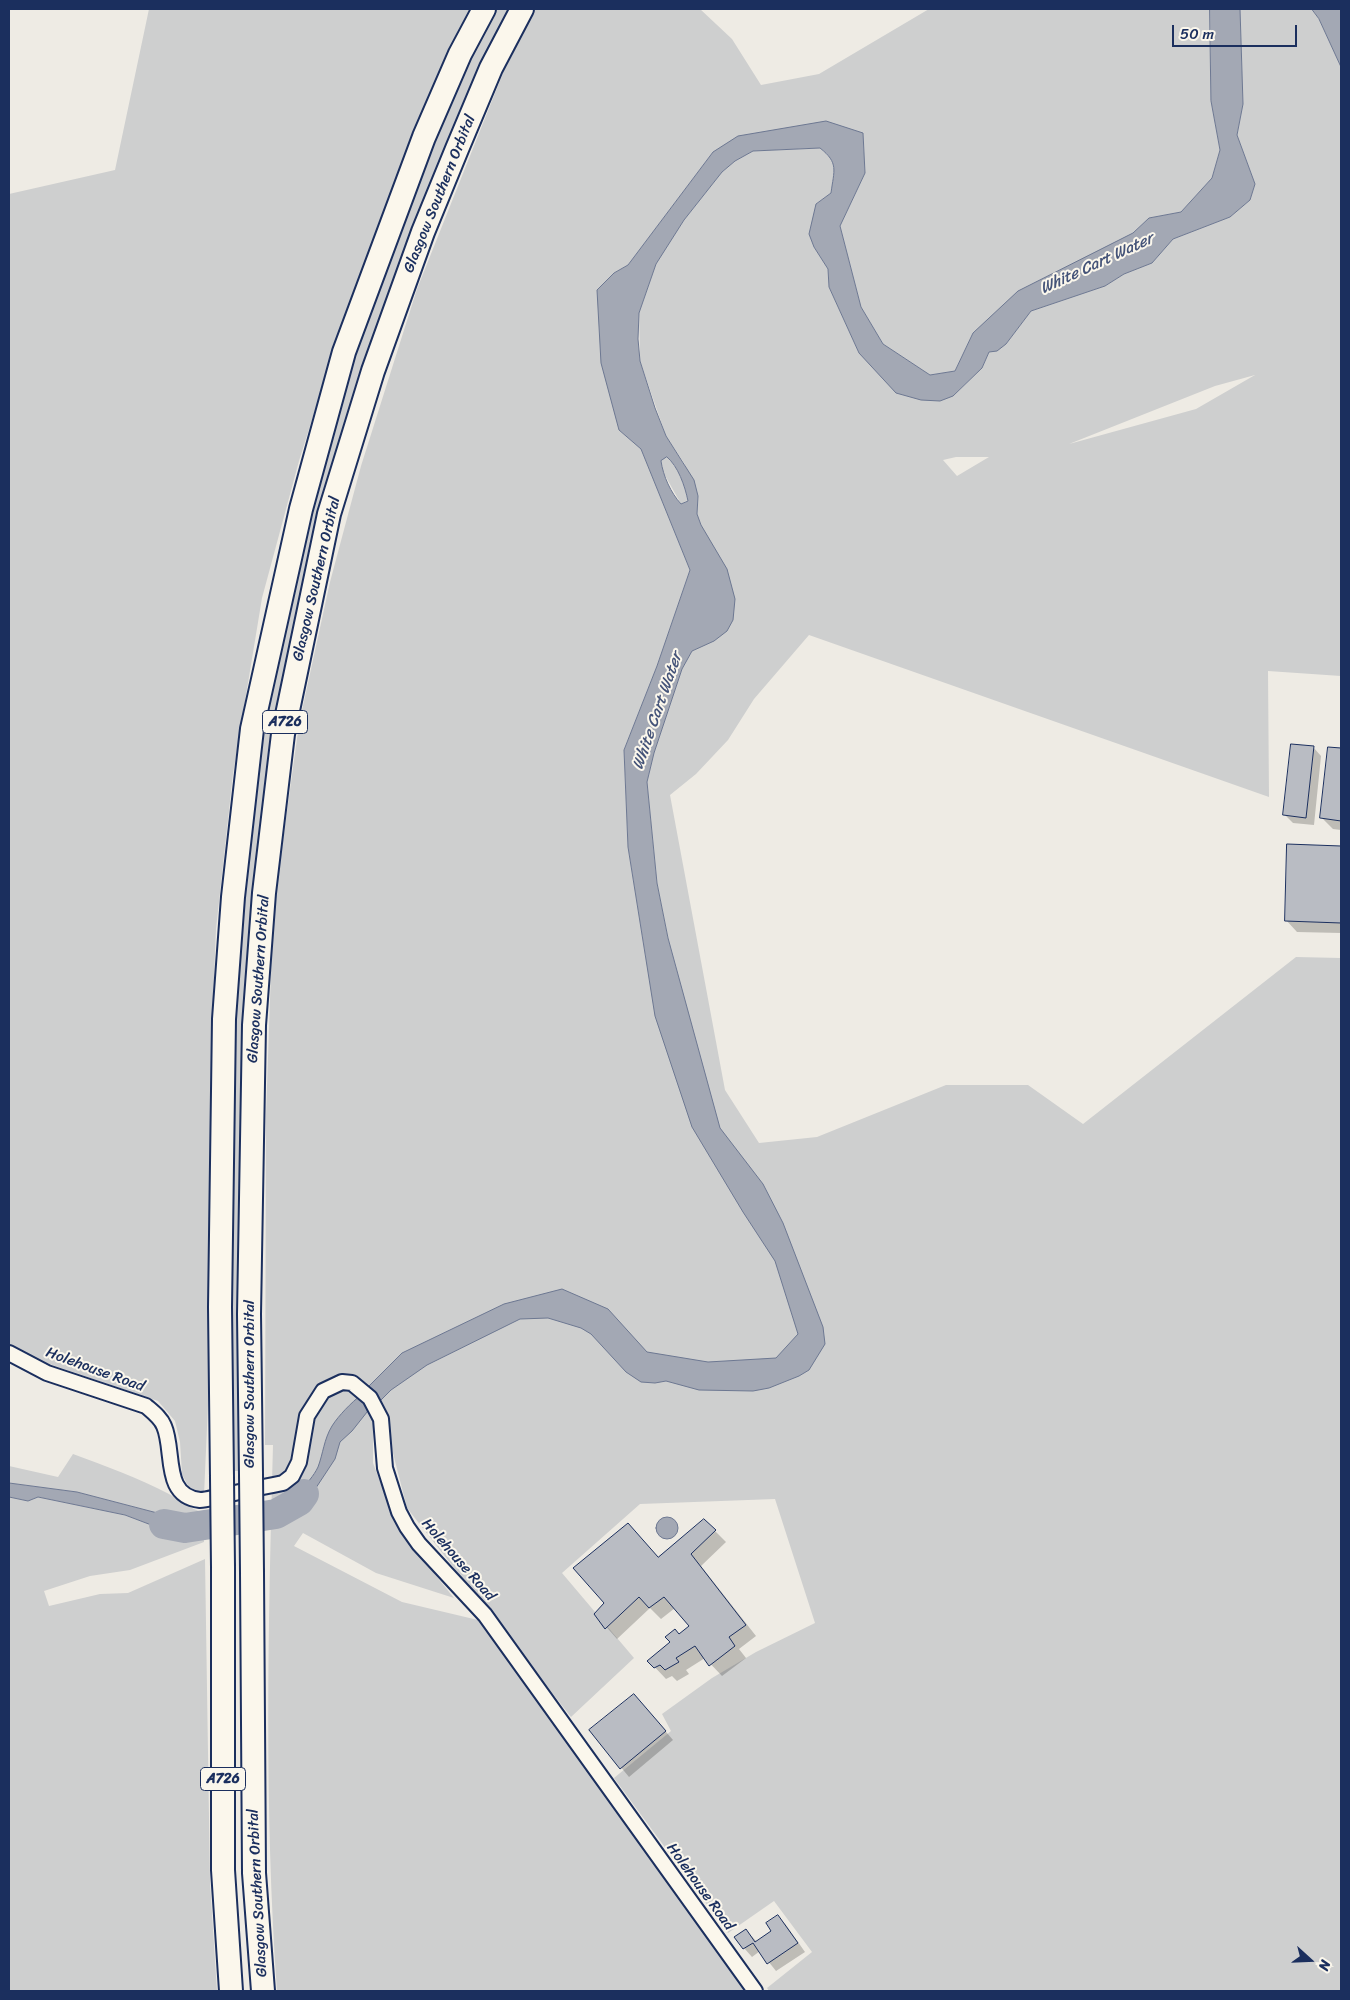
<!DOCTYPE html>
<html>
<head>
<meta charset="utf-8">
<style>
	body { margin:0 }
	#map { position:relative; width:1350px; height:2000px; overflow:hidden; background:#eeebe4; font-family:Sriracha,sans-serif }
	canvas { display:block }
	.frame { position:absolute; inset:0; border:10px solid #1b2f5e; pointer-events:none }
	.north { position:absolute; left:1285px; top:1935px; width:50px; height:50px; -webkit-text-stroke:4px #fbf7ec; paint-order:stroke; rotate:110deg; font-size:14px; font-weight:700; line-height:20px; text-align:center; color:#1b2f5e }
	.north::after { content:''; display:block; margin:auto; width:18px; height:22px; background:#1b2f5e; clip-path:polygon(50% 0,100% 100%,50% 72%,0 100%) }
	.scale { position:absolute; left:1172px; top:25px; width:125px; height:22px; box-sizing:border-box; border:2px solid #1b2f5e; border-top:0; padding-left:6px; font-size:15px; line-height:18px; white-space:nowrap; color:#1b2f5e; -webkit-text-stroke:4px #fbf7ec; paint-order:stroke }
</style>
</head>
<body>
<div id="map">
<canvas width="1350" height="2000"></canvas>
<div class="frame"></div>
<div class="north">N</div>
<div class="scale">50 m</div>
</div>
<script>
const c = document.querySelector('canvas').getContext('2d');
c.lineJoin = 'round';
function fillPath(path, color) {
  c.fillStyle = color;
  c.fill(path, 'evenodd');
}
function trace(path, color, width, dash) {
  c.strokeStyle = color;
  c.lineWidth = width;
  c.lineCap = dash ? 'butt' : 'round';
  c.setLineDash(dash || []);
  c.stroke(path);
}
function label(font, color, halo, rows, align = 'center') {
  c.font = font + ' Sriracha,sans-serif';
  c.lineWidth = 4;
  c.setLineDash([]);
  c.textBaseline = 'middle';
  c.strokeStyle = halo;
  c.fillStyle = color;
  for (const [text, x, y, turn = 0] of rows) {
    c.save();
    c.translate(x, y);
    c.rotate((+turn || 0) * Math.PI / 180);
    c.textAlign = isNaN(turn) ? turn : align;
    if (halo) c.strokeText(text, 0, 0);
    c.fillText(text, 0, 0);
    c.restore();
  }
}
fillPath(new Path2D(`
	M149,9H471L441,70L410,141L375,240L337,340L299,461L262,598L233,774L216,929L211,1053L209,1383L204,1495L188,1486L182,1474L180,1442L175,1421L158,1401L20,1354L9,1345V194L115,170Z
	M494,9H508L434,177L318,529L278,701L262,819L245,990L238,1209L241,1471H231L235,1041L242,896L264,728L299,550L339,404L385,266L437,133Z
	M535,9H700L732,39L761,85L819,74L929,9H1210L1211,101L1220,150L1212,178L1181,212L1149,218L1133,233L973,333L955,371L930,375L883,344L861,307L840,226L865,173L863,133L713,152L628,265L614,273L619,430L641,448L690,570L657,666L624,750L628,847L646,959L685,1004L668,938L657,883L647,782L654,753L682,669L692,651L702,646L701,525L697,514L698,496L684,463L666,436L640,361L639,313L656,264L665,249L684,220L721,173L735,161L753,151L820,148C839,163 834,170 831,193L816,204L814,247L828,269L829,287L859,353L953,396L982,368L989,352L1006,344L1031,311L1105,286L1124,274L1152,263L1173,239L1230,217L1250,200L1255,184L1237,135L1243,104L1240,9H1312L1319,19L1341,67V676L1268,671L1269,797L809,635L754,699L728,740L696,774L670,795L725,1090L759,1143L817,1137L946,1085H1028L1083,1124L1296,957L1341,958V1991H769L767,1988L812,1952L774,1901L728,1933L614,1778L671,1731L662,1714L712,1678L756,1652L815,1623L775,1499L640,1504L562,1573L634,1658L571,1717L407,1508L382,1410L373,1428V1463L398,1529L454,1598L376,1573L303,1533L294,1546L402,1602L478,1620L621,1814L745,1991H277C264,1809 268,1627 273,1445H265L266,1115L273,913L299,724L330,582L361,466L417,289L503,73ZM1255,375L1196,409L1069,444L1215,386ZM956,457H989L957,476L943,460Z
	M667,457C678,466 685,486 688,500L681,504L662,470L661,461Z
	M73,1454C105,1466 139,1478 169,1494C181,1501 190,1509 203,1512V1520L188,1521L77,1492L9,1483V1466L58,1477Z
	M9,1497L28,1501L38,1497L125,1515L183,1537L204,1531V1542L130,1570L90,1576L44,1591L49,1606L100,1594L128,1593L205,1559L210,1882L217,1991H9Z`), '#cecfcf');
const water = new Path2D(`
	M1210,9H1240L1243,104L1237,135L1255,184L1250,200L1230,217L1173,239L1152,263L1124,274L1105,286L1031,311L1006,344L997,351L989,352L982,368L953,396L940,401L921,400L896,393L859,353L829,287L828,269L814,247L809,234L816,204L831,193C834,170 839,163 820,148L753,151L735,161L722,172L684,220L656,264L639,313L638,339L640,361L655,408L666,436L694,480L698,496L697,514L701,525L727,569L735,599L733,620L727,631L714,641L692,651L682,669L654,753L647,782L657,883L668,938L720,1128L763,1184L783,1223L823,1327L825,1344L809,1370L799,1376L769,1388L753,1391L699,1390L666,1381L655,1383L641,1382L626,1372L591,1334L581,1328L548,1318L520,1319L427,1365L391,1390L379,1402L368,1387L402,1353L504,1304L562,1289L608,1309L647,1352L708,1362L776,1358L798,1334L775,1261L743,1212L692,1127L655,1016L628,847L624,750L657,666L690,570L641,449L619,430L601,363L597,290L614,273L628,265L713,152L738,136L826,121L863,133L865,173L840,226L861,307L883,344L930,375L955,371L973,333L1018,291L1133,233L1149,218L1181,212L1212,178L1220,150L1211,101ZM667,457C678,466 685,486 688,501L681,504C671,493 663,476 661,461Z
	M1312,9H1341V67L1319,19Z
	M361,1395L371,1407L352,1431L340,1442L335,1459L304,1506L288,1517L271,1520V1507C288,1503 310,1484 318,1467C323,1454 324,1439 332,1426C339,1415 351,1403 361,1395Z
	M9,1483L77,1492L188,1521L203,1520L204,1531L183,1537L125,1515L38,1497L28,1501L9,1497Z
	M656 1528a11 11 0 1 1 22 0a11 11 0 1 1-22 0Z`);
fillPath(water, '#a3a8b4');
trace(water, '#6d7892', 1);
fillPath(new Path2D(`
	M1313,747L1321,756L1314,825L1293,823L1285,815Z
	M1329,748L1341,749V830L1333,829L1322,818Z
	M1289,845L1341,847V933L1297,932L1286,920Z
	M704,1520L726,1542L701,1566L756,1636L739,1649L746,1658L722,1676L705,1658L686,1670L689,1674L677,1681L672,1676L666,1679L649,1661L690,1626L675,1608L661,1619L650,1608L617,1639L595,1614L606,1603L628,1524L658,1558Z
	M642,1704L673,1740L629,1777L591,1731Z
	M778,1917L786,1925L805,1952L776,1971L760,1951L752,1957L744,1948L746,1930L757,1942L773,1931Z`), '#0003');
trace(new Path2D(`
	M164,1524L185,1528L276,1514L299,1501L304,1494`), '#a3a8b4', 30);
const building = new Path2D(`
	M1291,744L1314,746L1306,818L1283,815Z
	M1328,747L1341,748V821L1320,818Z
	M1287,844L1341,846V923L1285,921Z
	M704,1519L716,1530L691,1554L746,1625L729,1637L735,1646L709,1666L695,1646L676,1658L679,1662L665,1670L660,1665L654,1668L647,1661L670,1642L665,1637L675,1629L679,1634L689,1626L664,1597L649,1608L639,1597L605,1629L594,1614L604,1603L573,1568L628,1523L658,1557Z
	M634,1694L666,1731L620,1769L589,1730Z
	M778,1915L798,1943L767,1964L753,1943L743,1949L734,1937L746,1929L755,1942L771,1931L766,1923Z`);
fillPath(building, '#b9bcc3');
trace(building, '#1b2f5e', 1);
const minor = new Path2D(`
	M9,1353L47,1373L146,1406C153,1412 161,1418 164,1426C175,1451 162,1496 200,1500C207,1500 215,1497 222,1496C243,1491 263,1487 283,1483L292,1476L299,1462L307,1416L323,1391L342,1382L352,1383L370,1398L381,1419L385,1468L399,1512L407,1527L419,1544L485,1615L755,1991`);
const trunk = new Path2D(`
	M251,1475L249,1314L254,1025L264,893L283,734L329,514L373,371L423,232L457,149L491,68L522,9
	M222,1478L220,1307L224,1019L233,897L252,729L301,509L344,352L424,137L460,54L484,9
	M223,1567V1870L231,1991
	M252,1573L254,1873L263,1991`);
trace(minor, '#1b2f5e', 18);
trace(trunk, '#1b2f5e', 26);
trace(minor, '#fbf7ec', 14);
trace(trunk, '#fbf7ec', 22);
const trunkBridge = new Path2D(`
	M251,1475L252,1573
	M222,1478L223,1567`);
trace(trunkBridge, '#1b2f5e', 26, []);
trace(trunkBridge, '#fbf7ec', 22);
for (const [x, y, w] of [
	[285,722,45],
	[223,1779,45]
]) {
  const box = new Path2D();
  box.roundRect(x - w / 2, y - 11.5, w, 23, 4);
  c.fillStyle = '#fbf7ec';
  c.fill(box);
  trace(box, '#1b2f5e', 1);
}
label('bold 14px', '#1b2f5e', null, [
	["A726",285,722],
	["A726",223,1779]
]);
label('15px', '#1b2f5e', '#fbf7ec', [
	["Glasgow Southern Orbital",440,194,-68],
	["Glasgow Southern Orbital",317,579,-77],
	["Glasgow Southern Orbital",259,979,-86],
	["Holehouse Road",95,1370,20],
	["Glasgow Southern Orbital",250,1384,-90],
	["Holehouse Road",458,1560,49],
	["Holehouse Road",700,1887,54],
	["Glasgow Southern Orbital",258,1893,-93]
]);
label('italic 16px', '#445378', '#fbf7ec', [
	["White Cart Water",1097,264,-25],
	["White Cart Water",658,711,-71]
]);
</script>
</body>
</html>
